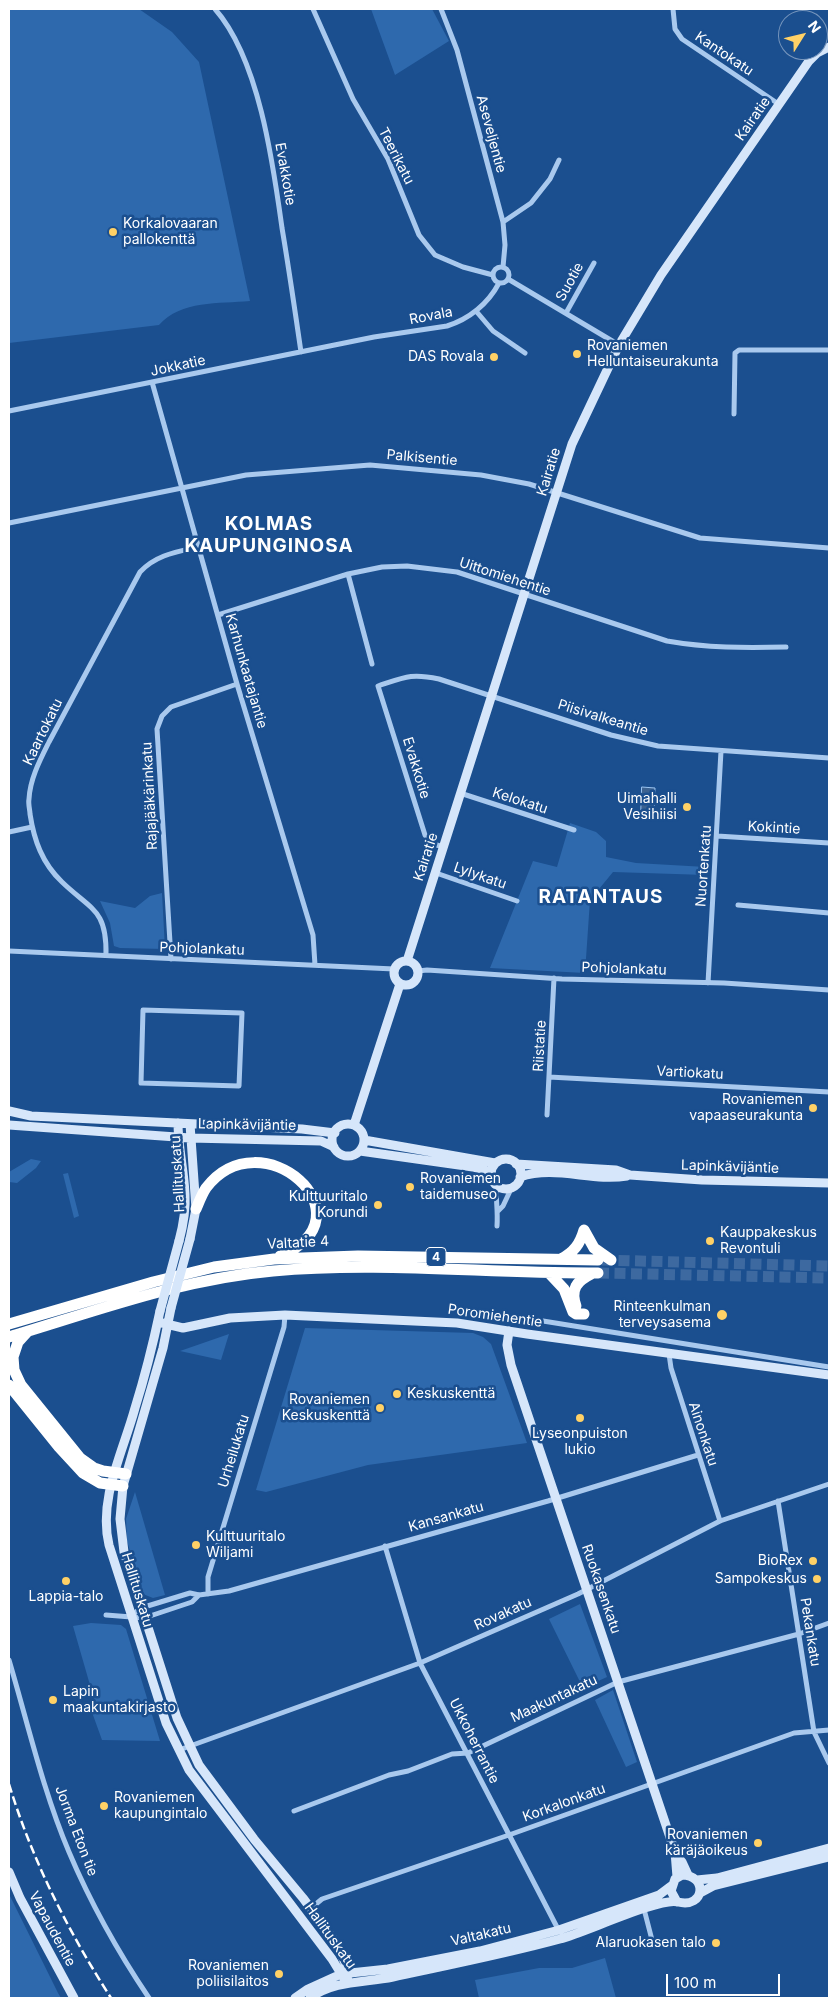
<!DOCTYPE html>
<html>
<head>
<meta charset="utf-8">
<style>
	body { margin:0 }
	#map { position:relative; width:838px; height:2007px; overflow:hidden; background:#1b4f8f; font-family:Inter,sans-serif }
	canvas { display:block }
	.frame { position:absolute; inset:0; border:10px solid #fff; pointer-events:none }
	.north { position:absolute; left:778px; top:10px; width:50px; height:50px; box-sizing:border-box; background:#1b4f8f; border:1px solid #7695bc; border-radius:50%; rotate:54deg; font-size:14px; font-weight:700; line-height:20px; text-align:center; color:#fff }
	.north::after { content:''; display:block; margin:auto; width:18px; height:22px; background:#ffd166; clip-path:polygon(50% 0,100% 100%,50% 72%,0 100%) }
	.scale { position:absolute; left:666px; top:1974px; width:114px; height:22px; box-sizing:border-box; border:2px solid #fff; border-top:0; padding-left:6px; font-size:15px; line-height:18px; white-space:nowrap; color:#fff; -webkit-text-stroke:4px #1b4f8f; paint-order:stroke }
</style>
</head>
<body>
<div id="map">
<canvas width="838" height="2007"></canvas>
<div class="frame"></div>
<div class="north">N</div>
<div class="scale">100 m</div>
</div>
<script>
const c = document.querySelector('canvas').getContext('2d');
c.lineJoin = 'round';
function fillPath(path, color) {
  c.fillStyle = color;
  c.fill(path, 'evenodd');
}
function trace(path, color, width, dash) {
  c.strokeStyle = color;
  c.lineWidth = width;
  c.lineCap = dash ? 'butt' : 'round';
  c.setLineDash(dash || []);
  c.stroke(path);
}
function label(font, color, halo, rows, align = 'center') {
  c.font = font + ' Inter,sans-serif';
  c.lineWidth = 5;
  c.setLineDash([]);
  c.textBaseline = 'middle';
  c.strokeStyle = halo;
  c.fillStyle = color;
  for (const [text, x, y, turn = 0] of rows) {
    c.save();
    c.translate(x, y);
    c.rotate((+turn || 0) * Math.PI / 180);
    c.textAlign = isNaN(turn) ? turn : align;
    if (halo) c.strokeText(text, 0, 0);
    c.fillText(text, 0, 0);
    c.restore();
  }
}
fillPath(new Path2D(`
	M9,9H139L172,32L199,62L250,301C219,304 181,300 159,325L9,343Z
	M371,9H432L449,41L395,75Z
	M570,823L596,832L606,841V857L636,863L706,867V875L613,872L590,900L585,973L490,968L533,861L557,867Z
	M162,893L165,949L120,948L114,946L110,923L100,901L135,908L150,896Z
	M31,1159L41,1161L36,1168L17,1183L9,1182V1172Z
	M68,1173L79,1216L74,1218L63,1174Z
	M305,1328L473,1333L483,1337L491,1344L527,1443L368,1465L266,1492L256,1490Z
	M229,1334L221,1360L180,1351Z
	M135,1492L165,1595L153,1598L143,1594L127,1541L126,1519Z
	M580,1604L607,1677L583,1688L549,1619Z
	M91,1623L121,1625L126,1629L160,1741L102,1740L89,1704L94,1699L73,1626Z
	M613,1690L637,1762L626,1767L595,1700Z
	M9,1894L58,1993L61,1998H9Z
	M605,1958L616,1998H479L475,1980L539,1968H572Z`), '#2e69ad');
const water = new Path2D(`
	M642,787L655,788L654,816H641Z`);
fillPath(water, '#3c6290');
trace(water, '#9cc4f0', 1);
trace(new Path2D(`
	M602,1260L829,1266
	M598,1273L829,1278`), '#3d69a0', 11, [11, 5.5]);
trace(new Path2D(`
	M215,9C259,59 273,163 282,228C289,269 295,311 301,352
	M313,9L353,99L388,159L419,235L435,255L463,267L493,275
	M441,9L457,50L503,222L505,245L503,267
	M673,9L675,29L682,39L780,105
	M503,222L531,203L550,179L559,160
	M493 275a8 8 0 1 1 16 0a8 8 0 1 1-16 0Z
	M508,279L619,345
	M476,311L493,331L525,353
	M566,313L594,263
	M152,382L237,684L313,935L315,965
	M9,411L374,337L447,326C469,319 488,304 499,283
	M734,414L735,353L739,350H829
	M9,523L246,475L370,465L481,475L529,484L700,538L829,548
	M348,574L372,664
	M218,615L348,574L382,567L407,566L457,572L667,641C707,648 745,648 786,647
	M460,793L574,830
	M9,832L32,827
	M717,836L829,843
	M444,847L433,844L425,835L378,686C405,677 411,673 439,679L611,735L658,746L829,758
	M436,873L517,901
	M738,905L829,913
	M9,951L394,969
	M106,955C107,909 91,910 62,882C42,863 34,840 30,814C30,810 28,804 29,799C30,779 40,760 49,742L140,572C156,555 176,552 198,547
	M171,959L157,729L162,716L171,707L237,684
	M418,971L427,970L562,979L724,983L829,990
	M708,983L721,751
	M143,1010L242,1013L239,1086L141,1083Z
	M549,1077L829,1092
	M547,1115L554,978
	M496,1186C496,1200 498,1212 497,1226
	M498,1211L503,1206L511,1189
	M543,1321L829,1367
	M669,1354L671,1368L720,1521
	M778,1501L814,1732L829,1763
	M385,1546L420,1663L559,1931
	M208,1594V1577L284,1327L285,1315
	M106,1615L144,1618L192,1602L199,1595
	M131,1616L141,1608L190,1593L199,1595L229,1591L548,1501L698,1455
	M9,1660C28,1724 43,1791 69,1852C91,1904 118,1952 149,1998
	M179,1750L420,1663L578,1594L720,1521L829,1484
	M294,1811L389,1775L408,1771L452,1754L468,1753L618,1682L799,1634L829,1623
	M310,1909L322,1899L509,1835L794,1733L829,1730
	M644,1909L652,1940`), '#a9c9ee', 5);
trace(new Path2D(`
	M394 973a12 12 0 1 1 24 0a12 12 0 1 1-24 0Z
	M407,961L572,444L619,345L661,275L809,61L817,53L829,47
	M9,1111L31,1116L302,1129L335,1133
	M178,1123C178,1147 184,1170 185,1194C186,1210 183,1226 179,1241
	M190,1124L196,1209L190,1239
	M332 1140a16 16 0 1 1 32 0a16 16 0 1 1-32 0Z
	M9,1125L190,1138L321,1141L334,1147
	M354,1125L400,984
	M364,1140L495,1163
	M360,1151L473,1167L491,1172
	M491 1174a15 15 0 1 1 30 0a15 15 0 1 1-30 0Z
	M516,1164L616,1170L630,1175L702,1180L829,1183
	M520,1177C555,1165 592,1182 627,1176
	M171,1308L163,1348L123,1486L120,1519L124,1552L177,1718L199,1765L254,1839L303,1898L338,1946L349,1973L346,1982
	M160,1311C153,1344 145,1376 135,1408C123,1452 98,1499 109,1545L166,1723L189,1770L332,1959L346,1982
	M162,1323L183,1328L230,1318L285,1315L457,1323L527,1334L829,1375
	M509,1331L507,1345L511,1365L675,1852L677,1877
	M675,1854L682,1862L688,1875
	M9,1872L20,1898L74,1998
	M697,1880L717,1878L829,1848
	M700,1893L713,1886L829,1857
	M295,1998L308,1989L341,1974L388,1969L480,1951L559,1930L659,1895L671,1886
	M310,1998C335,1980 364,1983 393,1977C449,1965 505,1954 560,1939C584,1933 660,1897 678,1902C705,1909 708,1875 682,1875L675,1879L671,1891L677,1902`), '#d6e6fa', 9);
trace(new Path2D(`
	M196,1209C199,1202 202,1194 206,1188C261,1116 375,1216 280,1256
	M584,1230L594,1248L611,1260
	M561,1259C574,1252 580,1244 584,1230
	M549,1273L564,1289L573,1312L576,1314H584
	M576,1306C570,1289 577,1281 591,1274
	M9,1324L153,1282L214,1267L274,1259L358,1256L598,1260
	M28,1331L18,1342L13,1357L14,1370L21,1385L80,1458L94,1468L103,1471L126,1474
	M9,1337C96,1311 182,1279 273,1271C381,1261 489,1274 598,1273
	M9,1385L59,1447L83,1473L100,1483L123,1486`), '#fff', 11);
trace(new Path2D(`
	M9,1784C32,1860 68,1931 111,1998`), '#fff', 2.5, [9, 4]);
trace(new Path2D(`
	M171,1308L190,1239
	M160,1311L179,1241`), '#d6e6fa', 9);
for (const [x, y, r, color] of [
	[113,232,5,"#ffd166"],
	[577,354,5,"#ffd166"],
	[494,357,5,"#ffd166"],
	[687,807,5,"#ffd166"],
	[813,1108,5,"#ffd166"],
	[410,1187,5,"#ffd166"],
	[378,1205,5,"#ffd166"],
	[710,1241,5,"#ffd166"],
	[722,1315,6,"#ffd166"],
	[397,1394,5,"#ffd166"],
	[380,1408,5,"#ffd166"],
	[580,1418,5,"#ffd166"],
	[196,1545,5,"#ffd166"],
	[813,1561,5,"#ffd166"],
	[817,1579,5,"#ffd166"],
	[66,1581,5,"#ffd166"],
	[53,1700,5,"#ffd166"],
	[104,1806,5,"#ffd166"],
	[758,1843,5,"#ffd166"],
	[716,1943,5,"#ffd166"],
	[279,1974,5,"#ffd166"]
]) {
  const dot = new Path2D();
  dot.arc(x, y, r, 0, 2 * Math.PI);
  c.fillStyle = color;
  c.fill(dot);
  trace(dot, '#1b4f8f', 2);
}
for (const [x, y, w] of [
	[436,1257,20]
]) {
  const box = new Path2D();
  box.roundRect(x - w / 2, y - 9.5, w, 19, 4);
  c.fillStyle = '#1b4f8f';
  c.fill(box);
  trace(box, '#fff', 1);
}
label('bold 12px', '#fff', null, [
	["4",436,1257]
]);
label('14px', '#fff', '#1b4f8f', [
	["Kantokatu",724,54,34],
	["Kairatie",753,119,-55],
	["Aseveljentie",491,134,75],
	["Teerikatu",396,156,63],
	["Evakkotie",285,174,80],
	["Suotie",570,282,-61],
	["Rovala",431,316,-11],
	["Jokkatie",178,366,-12],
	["Palkisentie",422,458,5],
	["Kairatie",549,472,-73],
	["Uittomiehentie",505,577,18],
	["Karhunkaatajantie",246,671,74],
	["Piisivalkeantie",603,718,17],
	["Kaartokatu",43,732,-64],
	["Evakkotie",416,768,73],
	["Rajajääkärinkatu",150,796,-93],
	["Kelokatu",520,801,18],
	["Kokintie",774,828,3],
	["Kairatie",426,857,-72],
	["Nuortenkatu",704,866,-86],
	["Lylykatu",480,876,19],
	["Pohjolankatu",202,949,2],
	["Pohjolankatu",624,969,2],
	["Riistatie",540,1046,-87],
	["Vartiokatu",690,1073,3],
	["Lapinkävijäntie",247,1125,1],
	["Lapinkävijäntie",730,1167,2],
	["Hallituskatu",178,1174,-93],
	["Valtatie 4",298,1243,-3],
	["Poromiehentie",495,1316,8],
	["Ainonkatu",703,1434,72],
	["Urheilukatu",234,1451,-73],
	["Kansankatu",446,1517,-16],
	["Ruokasenkatu",601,1589,71],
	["Hallituskatu",137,1590,73],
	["Rovakatu",503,1614,-24],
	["Pekankatu",810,1632,81],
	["Maakuntakatu",554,1699,-25],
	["Ukkoherrantie",474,1741,63],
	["Korkalonkatu",564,1803,-20],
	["Jorma Eton tie",76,1831,69],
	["Vapaudentie",52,1929,62],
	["Valtakatu",481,1935,-13],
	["Hallituskatu",330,1936,54]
]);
label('14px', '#fff', '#1b4f8f', [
	["Korkalovaaran",123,224,"left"],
	["pallokenttä",123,240,"left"],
	["Rovaniemen",587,346,"left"],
	["Helluntaiseurakunta",587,362,"left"],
	["DAS Rovala",484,357],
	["Uimahalli",677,799],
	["Vesihiisi",677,815],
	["Rovaniemen",803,1100],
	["vapaaseurakunta",803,1116],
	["Rovaniemen",420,1179,"left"],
	["taidemuseo",420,1195,"left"],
	["Kulttuuritalo",368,1197],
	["Korundi",368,1213],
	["Kauppakeskus",720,1233,"left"],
	["Revontuli",720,1249,"left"],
	["Rinteenkulman",711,1307],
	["terveysasema",711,1323],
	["Keskuskenttä",407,1394,"left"],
	["Rovaniemen",370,1400],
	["Keskuskenttä",370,1416],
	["Lyseonpuiston",580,1434,"center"],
	["lukio",580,1450,"center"],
	["Kulttuuritalo",206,1537,"left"],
	["Wiljami",206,1553,"left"],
	["BioRex",803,1561],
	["Sampokeskus",807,1579],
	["Lappia-talo",66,1597,"center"],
	["Lapin",63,1692,"left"],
	["maakuntakirjasto",63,1708,"left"],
	["Rovaniemen",114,1798,"left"],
	["kaupungintalo",114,1814,"left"],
	["Rovaniemen",748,1835],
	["käräjäoikeus",748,1851],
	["Alaruokasen talo",706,1943],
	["Rovaniemen",269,1966],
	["poliisilaitos",269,1982]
], 'right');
c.letterSpacing = '1px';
label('bold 19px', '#fff', '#1b4f8f', [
	["KOLMAS",269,524],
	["KAUPUNGINOSA",269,546],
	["RATANTAUS",601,897]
]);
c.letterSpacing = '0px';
</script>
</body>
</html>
